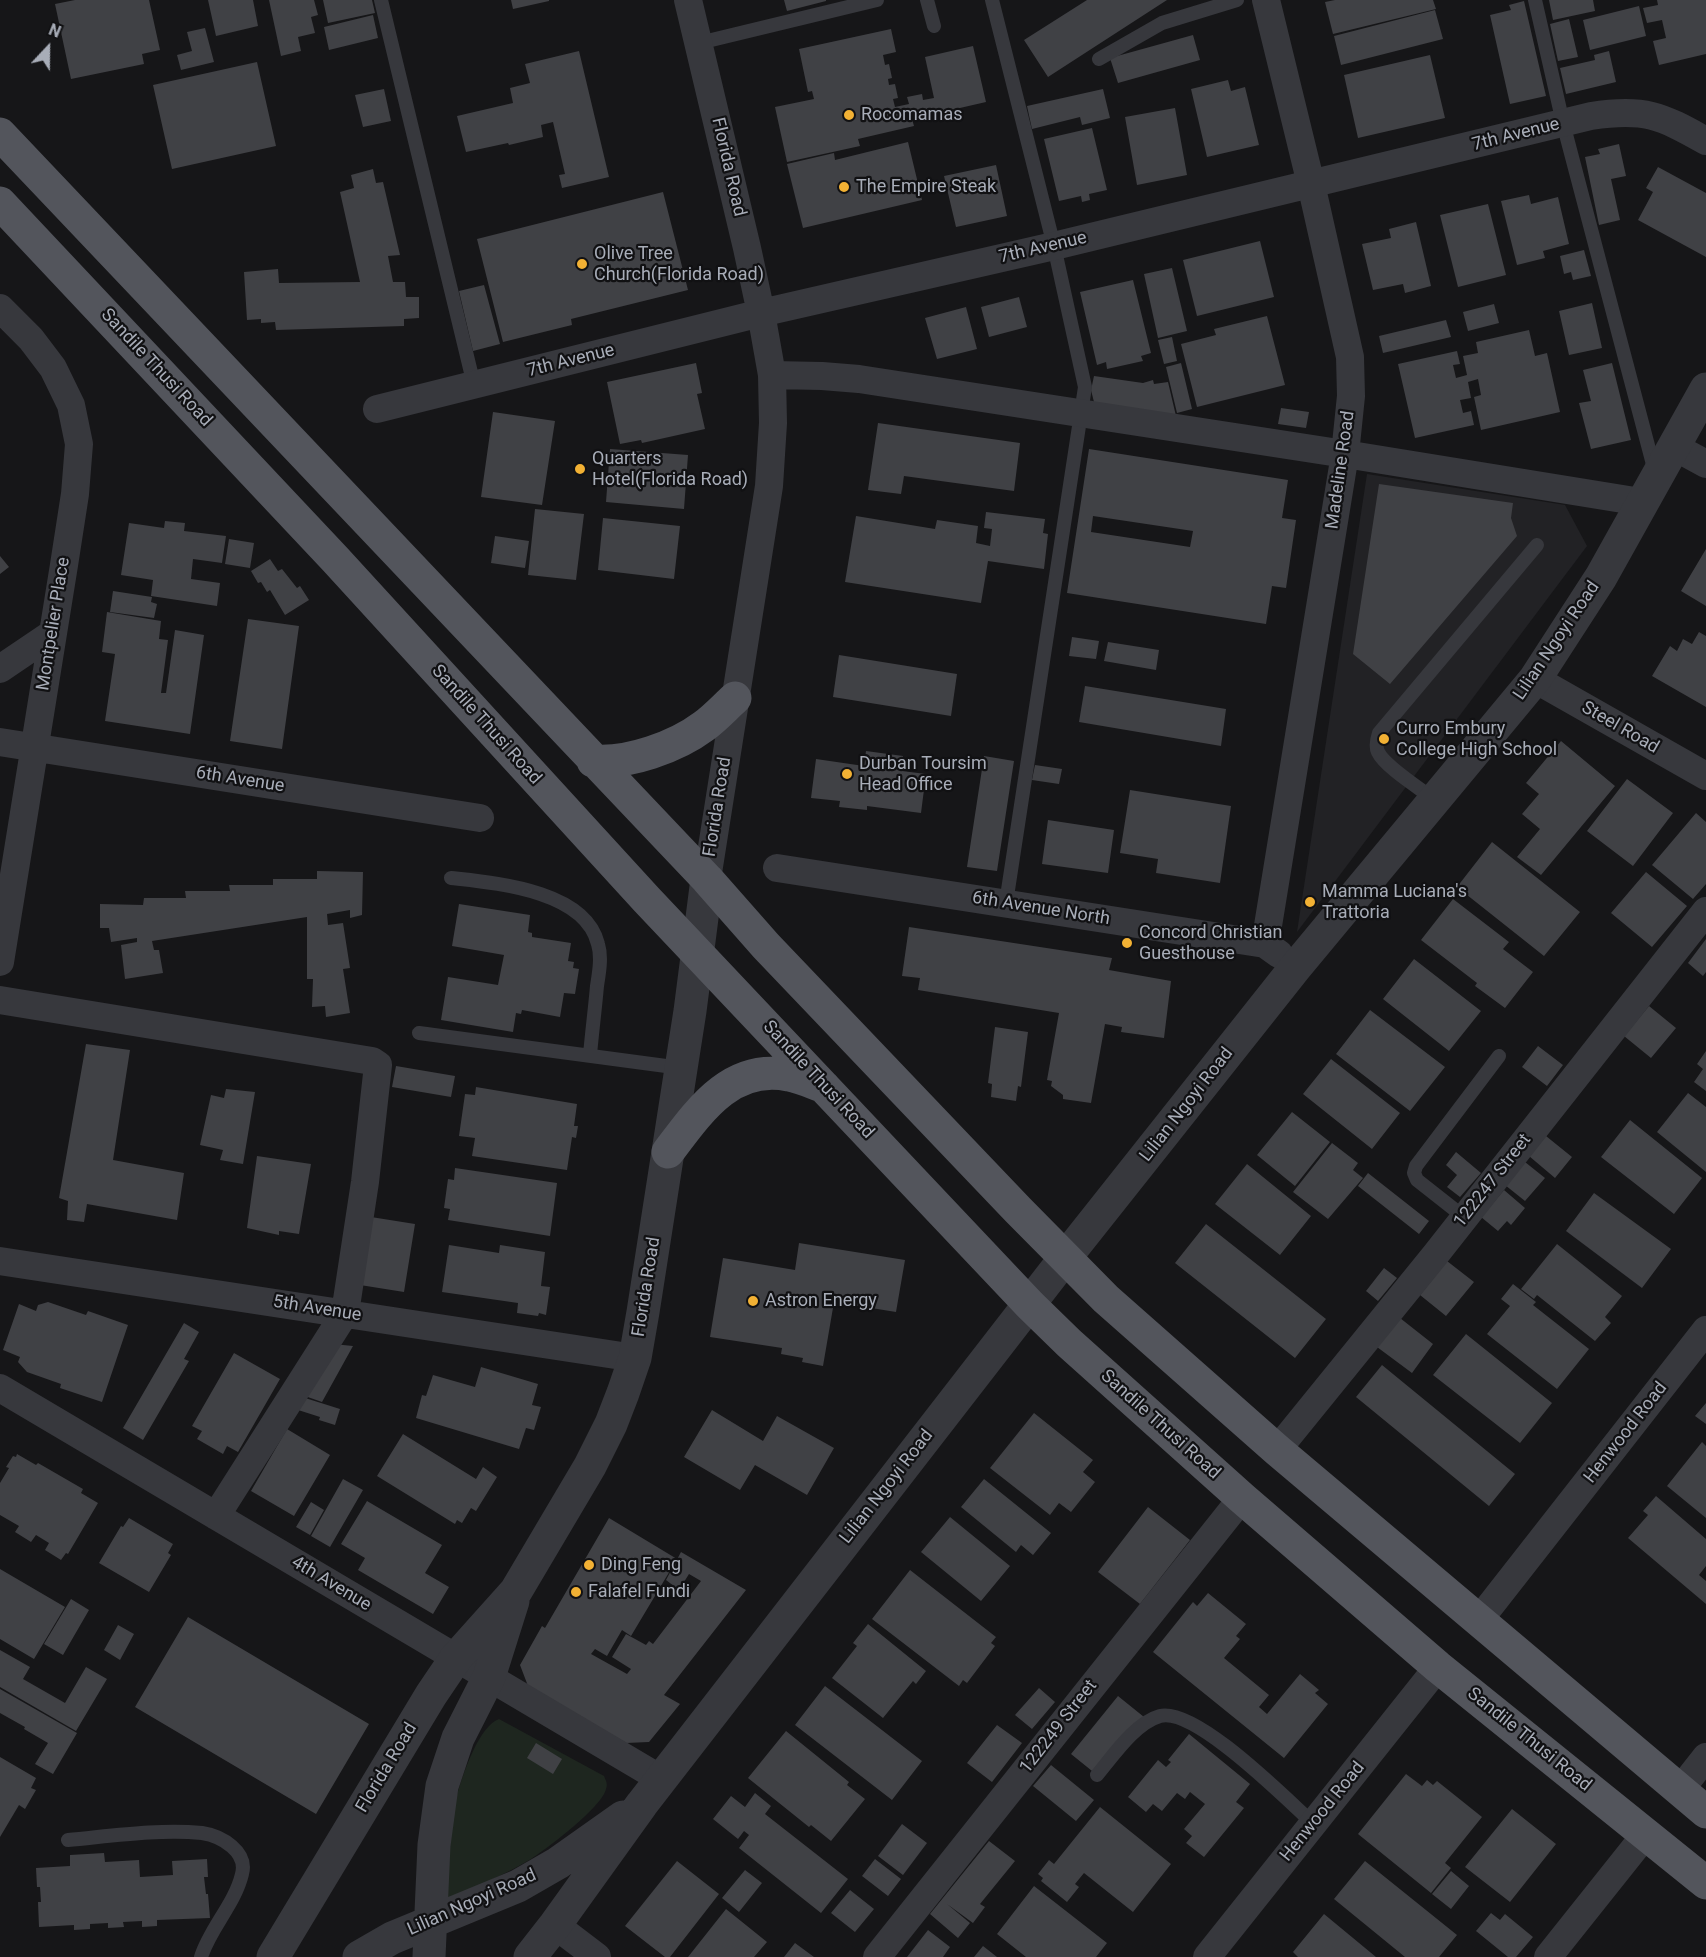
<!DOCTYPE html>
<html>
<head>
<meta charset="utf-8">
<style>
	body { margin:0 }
	#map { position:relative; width:1706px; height:1957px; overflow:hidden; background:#161618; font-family:Roboto,sans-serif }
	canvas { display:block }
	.north { position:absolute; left:18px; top:18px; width:60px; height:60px; -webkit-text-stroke:4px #111113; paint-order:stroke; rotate:22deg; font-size:16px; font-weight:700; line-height:24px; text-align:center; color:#a8adb8 }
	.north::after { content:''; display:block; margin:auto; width:21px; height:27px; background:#a8adb8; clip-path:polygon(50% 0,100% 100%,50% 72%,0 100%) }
</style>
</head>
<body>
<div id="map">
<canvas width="1706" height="1957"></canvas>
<div class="north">N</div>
</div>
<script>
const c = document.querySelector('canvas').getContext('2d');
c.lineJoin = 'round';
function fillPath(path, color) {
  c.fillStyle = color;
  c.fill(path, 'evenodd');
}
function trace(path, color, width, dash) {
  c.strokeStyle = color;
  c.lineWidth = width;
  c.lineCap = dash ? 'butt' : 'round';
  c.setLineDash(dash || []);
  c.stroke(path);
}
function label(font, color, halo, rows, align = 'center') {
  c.font = font + ' Roboto,sans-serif';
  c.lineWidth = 4.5;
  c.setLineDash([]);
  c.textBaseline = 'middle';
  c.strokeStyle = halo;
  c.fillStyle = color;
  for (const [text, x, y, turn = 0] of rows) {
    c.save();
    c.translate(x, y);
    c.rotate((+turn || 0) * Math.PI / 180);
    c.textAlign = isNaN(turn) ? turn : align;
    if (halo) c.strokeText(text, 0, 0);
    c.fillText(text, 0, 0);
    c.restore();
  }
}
fillPath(new Path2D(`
	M1367,474L1565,505L1587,546L1297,932Z`), '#222225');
fillPath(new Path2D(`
	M499,1719L604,1776C606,1781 608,1784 606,1789C602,1807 548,1848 531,1859C506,1874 478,1886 451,1899L448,1898C447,1881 444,1863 446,1846C449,1818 471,1729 499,1719Z`), '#1e261f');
fillPath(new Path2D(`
	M75,0H149L160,50L142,54L144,64L71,79L55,4Z
	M208,0H253L258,26L216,36Z
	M269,0H314L318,15L311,17L315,33L298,37L301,51L281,56Z
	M323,0H372L375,13L328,23Z
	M511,0H549V1L513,9Z
	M784,0H826V1L787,11Z
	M1087,0H1167L1048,77L1024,40Z
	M1335,0H1433L1436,9L1333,34L1325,2Z
	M1549,0H1593L1595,11L1553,20Z
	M1657,0H1706V54L1659,65L1653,41L1666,38L1662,20L1647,23L1643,8L1658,5Z
	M1524,1L1546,96L1510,104L1490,15L1511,10L1509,5Z
	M1639,6L1646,36L1590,50L1583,20Z
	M1435,10L1443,39L1341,65L1334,36Z
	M373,15L378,38L329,50L324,27Z
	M1569,19L1578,57L1558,61L1550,24Z
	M205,28L214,62L181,70L177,55L192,51L187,32Z
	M891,29L896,52L883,55L885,65L889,64L892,78L888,79L889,85L895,84L898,98L893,99L895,107L909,104L907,97L922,94L923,100L934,98L925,57L973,46L986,102L912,119L914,126L858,139L860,146L787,162L775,107L814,99L812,91L808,92L799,49Z
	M1193,35L1200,60L1118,83L1110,58Z
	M579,51L609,177L562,188L559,175L565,174L553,122L541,125L543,137L509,145L508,143L466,152L457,116L513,103L510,88L530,83L525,64Z
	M1609,51L1616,82L1566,94L1560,68L1595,60L1594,55Z
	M1430,55L1445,118L1358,138L1344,75Z
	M257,62L276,146L172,169L153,85Z
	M1228,80L1231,91L1245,87L1259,145L1207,157L1191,89Z
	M384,89L391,121L363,127L355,95Z
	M1103,89L1110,118L1082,125L1080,117L1032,129L1027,106Z
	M1175,108L1187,175L1137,185L1125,117Z
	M1092,128L1107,190L1089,194L1090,200L1082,202L1081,196L1059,201L1044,139Z
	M908,142L922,200L803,228L787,164L834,153L835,160Z
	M1619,144L1626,176L1611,179L1620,220L1599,225L1585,157L1600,154L1598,149Z
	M996,165L1007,216L956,227L944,176Z
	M1658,167L1706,193V257L1638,220L1653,192L1646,188Z
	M373,169L376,183L383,182L400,255L388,256L393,282H405L406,297H419V318L404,319V326L276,330L275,322L261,323V319L247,320L244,272L278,269L279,283L360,282L340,192L354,188L351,175Z
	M663,192L688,290L571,319L572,325L503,342L477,239Z
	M1529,195L1531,204L1558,197L1569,244L1543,251L1545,258L1517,265L1501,201Z
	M1488,204L1506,275L1458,287L1440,215Z
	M1416,222L1431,286L1405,293L1403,284L1373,290L1362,244L1391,238L1389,229Z
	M1260,241L1274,297L1197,316L1183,260Z
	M1584,250L1591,276L1573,280L1571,272L1564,274L1560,256Z
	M1172,268L1187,331L1158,338L1144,274Z
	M1133,280L1151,353L1141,356L1143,361L1107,369L1106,362L1097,365L1080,292Z
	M484,285L500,344L473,351L459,291Z
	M1019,297L1027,327L989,337L981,307Z
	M1592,303L1602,348L1569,355L1559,311Z
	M1494,304L1499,323L1468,331L1463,312Z
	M966,307L977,349L937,359L925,318Z
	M1267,316L1285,385L1197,407L1181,344L1216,335L1214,329Z
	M1446,320L1451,337L1383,353L1379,336Z
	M1529,330L1535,356L1547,353L1560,412L1481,430L1474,397L1481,395L1478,379L1468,382L1471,398L1460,400L1463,413L1471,411L1474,425L1415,438L1398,364L1457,351L1460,364L1453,365L1456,378L1467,375L1463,356L1478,353L1476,342Z
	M1172,337L1177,361L1164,364L1158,340Z
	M696,363L702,393L697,394L705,429L642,443L641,440L620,444L607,382Z
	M1181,363L1192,409L1177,413L1166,367Z
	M1612,363L1631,440L1591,449L1579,403L1591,401L1583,370Z
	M1094,376L1143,383L1153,380L1154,384L1168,382L1176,416L1094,402L1091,390Z
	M1281,408L1309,412L1306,428L1278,424Z
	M493,412L555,421L542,505L481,497Z
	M878,423L1020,443L1014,491L904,476L901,494L868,490Z
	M610,449L688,455L684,509L606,502Z
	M1089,449L1288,480L1282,518L1296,520L1286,588L1272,586L1266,624L1067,593ZM1093,516L1193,531L1190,547L1091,532Z
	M1379,484L1513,503L1511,518L1517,536L1390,684L1353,654Z
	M535,509L584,514L576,580L528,575Z
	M986,512L1045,519L1043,533L1048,534L1044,569L988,561L981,603L845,582L856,516L935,529L937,520L978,526L976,543L990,546L992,529L984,528Z
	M603,518L680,526L674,579L598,570Z
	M165,521L185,523L184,531L226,536L222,563L193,559L191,579L220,583L217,606L151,596L153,580L121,575L129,523L164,528Z
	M495,536L529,541L525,568L491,563Z
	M229,539L254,543L250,568L225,564Z
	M1706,549V606L1681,591Z
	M0,556L9,567L0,574Z
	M270,559L278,571L282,569L297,588L300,586L309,600L285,615L270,590L267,592L261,582L258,583L251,571Z
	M113,591L152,597L151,602L157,604L154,618L110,612Z
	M107,612L161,621L159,639L168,640L161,693H166L175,630L204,635L190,734L105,721L115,654L102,652Z
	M248,619L299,626L282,749L230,741Z
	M1699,632L1706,636V707L1652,676L1670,646L1677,651L1683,639L1692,644Z
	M1072,637L1099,641L1096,659L1069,656Z
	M1108,642L1159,650L1156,670L1104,661Z
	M839,655L957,674L951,716L833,697Z
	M1085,686L1226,709L1221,746L1079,722Z
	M1561,741L1615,786L1541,875L1517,857L1540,829L1522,814L1539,794L1526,783Z
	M866,751L903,756L902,771L926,774L921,813L867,806V810L839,807L840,801L811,798L816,759L864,766Z
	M984,756L1014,761L997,871L967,867Z
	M1035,765L1062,769L1059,784L1032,780Z
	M1627,779L1673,813L1633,866L1587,831Z
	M1130,790L1231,806L1220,883L1156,873L1158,859L1120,853Z
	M1696,813L1706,822V884L1693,899L1652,865Z
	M1048,820L1114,830L1108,873L1042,864Z
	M1492,842L1580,912L1544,956L1457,887Z
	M317,871L363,872L362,915L350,918V910L327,914L328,925L343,923L350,968L343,969L350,1013L326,1017L325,1006L312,1007L313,979H307V917L152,941L154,950H159L163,973L125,979L121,945L137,942V938L111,942L109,928H100V904L143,905L144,898H186L185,891H230L229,885H273V879H317Z
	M1646,872L1687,906L1652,947L1611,913Z
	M1453,899L1509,942L1503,949L1533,972L1505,1008L1475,986L1477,983L1421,940Z
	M459,904L530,915L528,932L532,933V937L571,943L568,961L574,962L573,968L579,969L575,994L564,993L560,1017L522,1010L521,1014L516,1013L513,1032L441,1020L448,977L498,985L504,955L452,946Z
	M909,927L1112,958L1109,970L1171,981L1164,1038L1121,1032L1122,1027L1105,1024L1091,1103L1063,1099V1095L1051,1086L1052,1081L1047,1080L1059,1013L918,990L920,978L902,976Z
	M1706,939V972L1703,976L1688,963Z
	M1414,959L1481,1011L1449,1051L1383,999Z
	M1649,1006L1676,1028L1651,1058L1624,1036Z
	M1370,1010L1445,1067L1410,1111L1336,1054Z
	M995,1027L1028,1032L1021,1087L1018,1086L1016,1101L991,1097L992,1084L988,1083Z
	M86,1044L130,1050L113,1160L184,1173L177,1220L87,1204L84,1222L67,1220L68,1201L59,1198Z
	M1538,1046L1563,1065L1547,1086L1522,1067Z
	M1706,1051V1091L1694,1082L1703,1069L1697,1064Z
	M1331,1059L1400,1113L1372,1149L1303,1094Z
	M396,1066L455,1076L451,1097L392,1087Z
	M476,1087L577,1104L574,1126H578L576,1138L572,1137L567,1170L472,1156L475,1138L459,1136L465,1094L475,1095Z
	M226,1089L255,1092L243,1164L220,1160L223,1150L200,1145L211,1095L224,1098Z
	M1688,1093L1706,1107V1172L1657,1132Z
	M1292,1112L1330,1142L1295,1186L1257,1155Z
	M1630,1120L1702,1178L1674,1214L1601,1157Z
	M1546,1136L1572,1157L1555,1178L1529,1156Z
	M1332,1143L1358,1163L1353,1170L1363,1178L1328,1219L1293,1192Z
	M1456,1152L1481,1173L1460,1197L1447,1187L1457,1175L1446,1165Z
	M257,1156L311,1164L299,1234L279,1231V1235L247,1228Z
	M1525,1162L1545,1178L1525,1201L1505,1185Z
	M1247,1164L1311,1216L1280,1255L1215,1204Z
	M455,1168L557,1183L550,1236L448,1220L450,1209L444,1208L448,1179L454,1180Z
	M1368,1173L1429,1221L1419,1234L1358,1186Z
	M1504,1190L1525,1208L1511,1225L1507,1221L1498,1231L1481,1217Z
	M1594,1193L1671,1249L1642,1288L1566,1231Z
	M371,1217L415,1224L404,1292L360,1285Z
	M1206,1224L1326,1319L1295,1358L1175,1263Z
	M799,1243L905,1260L896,1312L834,1302L823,1366L802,1362L803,1358L781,1354L782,1348L710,1337L723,1258L795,1270Z
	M1557,1244L1622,1296L1605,1317L1611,1323L1595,1341L1537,1295L1534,1299L1521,1289Z
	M449,1245L499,1253L500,1245L545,1252L541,1286L550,1287L546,1315L539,1313L538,1316L517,1313L518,1303L442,1292Z
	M1447,1261L1474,1282L1446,1316L1420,1295Z
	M1384,1268L1397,1278L1378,1301L1366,1291Z
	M1513,1284L1536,1302L1533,1305L1589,1349L1557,1389L1487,1334L1510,1306L1501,1299Z
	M48,1302L86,1315L88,1311L128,1325L102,1402L60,1388L61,1384L27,1372L18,1362L20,1357L3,1350L19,1304L36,1311L38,1305Z
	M1400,1318L1433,1344L1412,1373L1377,1347Z
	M184,1323L199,1332L184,1359L189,1361L143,1440L123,1428Z
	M1466,1334L1552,1403L1520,1443L1433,1375Z
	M333,1344L353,1346L322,1402L302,1395Z
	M234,1353L280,1379L238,1452L227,1446L223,1454L197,1439L202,1431L192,1426Z
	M1382,1365L1515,1474L1489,1506L1356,1397Z
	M481,1367L538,1384L532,1405L541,1407L534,1430L526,1428L519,1449L416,1418L422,1395L426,1396L433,1375L475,1387Z
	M302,1397L340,1409L335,1425L319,1420L320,1417L295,1409Z
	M1706,1403V1424L1695,1416Z
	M712,1410L763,1441L777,1416L834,1448L807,1495L755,1465L740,1490L684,1457Z
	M1034,1413L1093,1460L1083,1472L1095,1482L1071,1512L1059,1503L1050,1515L990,1468Z
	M287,1429L330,1455L294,1516L251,1491Z
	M403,1434L476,1479L483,1467L497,1477L476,1511L471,1508L462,1523L457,1520L455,1524L377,1476Z
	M1702,1442L1706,1446V1518L1667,1486Z
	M17,1454L36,1465L38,1463L83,1489L81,1493L98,1503L68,1554L66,1553L61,1560L45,1550L49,1543L36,1535L31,1542L15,1532L19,1526L0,1515V1483L9,1468L6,1467L13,1456L16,1457Z
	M343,1479L363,1490L330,1547L311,1536Z
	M984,1479L1051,1533L1033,1555L1021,1545L1016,1552L961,1507Z
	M1656,1496L1706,1539V1566L1699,1575L1706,1581V1604L1628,1538L1648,1515L1643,1511Z
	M367,1501L442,1545L425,1573L449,1587L433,1614L358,1570L365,1558L341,1544Z
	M311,1502L324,1510L310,1535L296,1527Z
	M1148,1507L1190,1540L1140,1604L1098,1572Z
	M950,1517L1010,1566L981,1601L921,1552Z
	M129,1518L173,1544L168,1553L171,1555L149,1592L99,1563L121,1526L123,1527Z
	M609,1518L677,1559L631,1636L622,1630L607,1656L595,1649L591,1654L627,1674L631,1669L612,1657L626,1634L646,1645L649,1641L653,1644L701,1581L689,1574L679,1590L666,1580L681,1552L746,1590L664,1695L680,1704L649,1742L626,1743L528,1686L520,1665L542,1626L545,1628Z
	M0,1569L65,1607L34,1659L0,1639Z
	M910,1570L996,1637L991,1643L995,1646L967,1683L963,1680L959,1686L872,1619Z
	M1208,1593L1246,1624L1236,1636L1240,1639L1224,1658L1269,1695L1259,1707L1267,1714L1300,1674L1319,1690L1315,1693L1328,1704L1284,1758L1153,1652L1193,1602L1197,1606Z
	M71,1599L89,1610L63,1655L44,1644Z
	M188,1617L369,1724L316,1814L135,1707Z
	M868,1624L926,1671L916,1684L913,1681L883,1718L832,1678L857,1646L853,1643Z
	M118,1625L134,1634L120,1660L104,1650Z
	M0,1650L30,1667L23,1679L65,1703L86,1667L107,1679L76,1731L0,1687Z
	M825,1686L922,1761L892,1800L795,1725Z
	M1039,1688L1055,1702L1032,1729L1015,1715Z
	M0,1689L77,1733L53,1774L35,1764L48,1743L24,1729L25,1727L0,1713Z
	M1118,1696L1144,1717L1097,1775L1071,1754Z
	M997,1725L1022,1743L992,1782L967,1763Z
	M786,1731L849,1782L847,1785L865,1799L831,1841L811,1825L809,1827L748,1778Z
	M1189,1734L1250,1784L1236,1802L1244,1808L1204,1857L1186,1843L1192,1836L1184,1829L1205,1804L1190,1792L1185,1799L1177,1793L1162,1811L1153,1804L1146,1812L1128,1797L1158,1760L1166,1767L1171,1762L1168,1760Z
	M536,1743L562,1759L553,1774L527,1758Z
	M0,1757L36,1778L31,1788L36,1790L25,1809L19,1805L0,1837Z
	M1051,1765L1094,1800L1076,1821L1033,1786Z
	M1406,1774L1422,1786L1427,1780L1433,1785L1437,1781L1482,1817L1445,1863L1451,1868L1431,1893L1358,1834Z
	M755,1793L771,1806L765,1814L848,1879L821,1913L739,1848L749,1835L744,1831L738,1839L713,1819L731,1796L745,1807Z
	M1100,1807L1171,1864L1133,1912L1084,1873L1075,1884L1079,1887L1067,1902L1041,1881L1043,1878L1038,1874L1049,1860L1054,1864Z
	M1512,1809L1556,1844L1510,1902L1465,1867Z
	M902,1824L927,1843L903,1875L878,1856Z
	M989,1841L1015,1861L980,1904L985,1907L973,1923L947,1904L970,1923L958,1938L930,1914Z
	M104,1853L105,1862L139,1860L140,1877L173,1875L172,1861L207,1859L208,1877H204L206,1894H208L210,1918L157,1920V1926L142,1927V1921L123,1922L124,1927L108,1928V1923L90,1924V1929L74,1930V1925L39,1927L38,1902H41L40,1887H37L36,1868L70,1866V1855Z
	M875,1859L901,1879L888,1896L862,1876Z
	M677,1861L719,1894L670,1957H665L625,1926Z
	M1365,1861L1457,1935L1439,1957H1405L1334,1899Z
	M745,1870L762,1883L739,1912L722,1898Z
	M1451,1871L1469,1886L1451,1909L1432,1894Z
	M1034,1886L1107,1943L1096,1957H1026L997,1934Z
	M850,1890L874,1909L855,1932L831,1913Z
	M726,1909L767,1942L754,1957H688Z
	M1491,1913L1500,1920L1505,1914L1533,1937L1516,1957H1508L1476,1931Z
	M1324,1914L1376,1957H1298L1293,1952Z
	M928,1930L950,1947L943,1957H907Z
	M795,1943L814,1957H784Z
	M983,1946L997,1957H974Z`), '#404145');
trace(new Path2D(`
	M381,0L474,385
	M927,0L934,26
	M992,0L1054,246L1085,387L1006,903
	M1535,0L1563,123L1655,472
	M699,43L877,0
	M1099,59L1162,23L1237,0
	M1435,800C1421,789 1385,767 1378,752C1375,746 1377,739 1379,733L1537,545
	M451,878C495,883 585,890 598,944C602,957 599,973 597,986C595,1009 592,1032 590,1055
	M419,1033L681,1068
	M1464,1217L1417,1180L1414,1173L1416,1166L1499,1056
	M1097,1775C1113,1756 1135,1723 1160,1716C1196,1707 1287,1800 1314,1824
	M68,1840C112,1836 158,1829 202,1833C222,1836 248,1852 242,1874C235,1904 210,1928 201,1957`), '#37383d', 14);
trace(new Path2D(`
	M688,0L747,248L761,313L772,375L773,423L769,486L707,879
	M0,308L31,339L53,368L71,405L79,444L75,494L64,565L0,962
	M772,375L822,376L859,379L1345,454L1641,502
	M377,409L761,313L1054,246L1591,116C1644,108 1660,115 1706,141
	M1673,446L1706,464
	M0,669L53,633
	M1535,679L1706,776
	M0,742L480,818
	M777,868L1265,944L1279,954
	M1265,944L1345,454L1351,396L1350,357L1311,184L1266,0
	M0,1000L372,1061L378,1065L365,1182L345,1313L216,1516
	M0,1261L635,1358
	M0,1388L661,1779
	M1277,1450L1436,1254L1706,911
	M1479,1620L1706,1330
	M1680,1790L1706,1757
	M555,1925L597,1957
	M877,1957L1242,1498
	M1207,1957L1438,1667
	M1548,1957L1646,1834`), '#37383d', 28);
trace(new Path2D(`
	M273,1957L431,1695L456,1658L516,1591L590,1466L611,1424L623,1393L635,1358L643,1312L690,1011L707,879
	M359,1957L392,1938L518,1886L558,1863L623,1817
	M429,1957L434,1845L442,1786L458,1738L489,1677L513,1601
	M530,1957L555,1925L642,1804L1065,1258L1295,968L1535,679L1601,577L1706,389`), '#37383d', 33);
trace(new Path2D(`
	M0,134L707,879L766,946L1018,1210L1106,1299L1277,1450L1706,1812
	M0,203L335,559L647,900L1030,1305L1069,1343L1242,1498L1438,1667L1706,1883
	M593,761C628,764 676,747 704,726C715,718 725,707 735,698
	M668,1152C699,1111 731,1063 789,1075C801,1077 813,1083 824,1087`), '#53555c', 33);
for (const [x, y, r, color] of [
	[849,115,6,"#f2b134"],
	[844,187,6,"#f2b134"],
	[582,264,6,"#f2b134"],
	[580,469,6,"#f2b134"],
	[1384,739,6,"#f2b134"],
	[847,774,6,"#f2b134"],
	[1310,902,6,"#f2b134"],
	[1127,943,6,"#f2b134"],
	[753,1301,6,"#f2b134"],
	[589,1565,6,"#f2b134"],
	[576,1592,6,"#f2b134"]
]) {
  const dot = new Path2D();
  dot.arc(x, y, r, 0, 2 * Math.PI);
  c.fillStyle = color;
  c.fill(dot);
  trace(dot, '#111113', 2);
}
label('18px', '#a8adb8', '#111113', [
	["Rocomamas",861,115],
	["The Empire Steak",856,187],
	["Olive Tree",594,254],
	["Church(Florida Road)",594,275],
	["Quarters",592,459],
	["Hotel(Florida Road)",592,480],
	["Curro Embury",1396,729],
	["College High School",1396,750],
	["Durban Toursim",859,764],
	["Head Office",859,785],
	["Mamma Luciana's",1322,892],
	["Trattoria",1322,913],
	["Concord Christian",1139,933],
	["Guesthouse",1139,954],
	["Astron Energy",765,1301],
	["Ding Feng",601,1565],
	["Falafel Fundi",588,1592]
], 'left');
label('18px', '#a8adb8', '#111113', [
	["7th Avenue",1516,135,-14],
	["Florida Road",728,167,77],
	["7th Avenue",1043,248,-13],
	["7th Avenue",571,361,-14],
	["Sandile Thusi Road",156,368,47],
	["Madeline Road",1341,470,-82],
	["Montpelier Place",54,624,-81],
	["Lilian Ngoyi Road",1557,641,-56],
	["Sandile Thusi Road",486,725,48],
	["Steel Road",1620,728,30],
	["6th Avenue",240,780,9],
	["Florida Road",718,807,-81],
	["6th Avenue North",1041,909,9],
	["Sandile Thusi Road",818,1080,47],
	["Lilian Ngoyi Road",1187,1105,-52],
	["122247 Street",1493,1181,-52],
	["Florida Road",647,1287,-81],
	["5th Avenue",317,1309,9],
	["Sandile Thusi Road",1160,1425,42],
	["Henwood Road",1626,1433,-52],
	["Lilian Ngoyi Road",887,1487,-52],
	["4th Avenue",331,1584,31],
	["122249 Street",1059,1727,-52],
	["Sandile Thusi Road",1529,1740,39],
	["Florida Road",387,1768,-59],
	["Henwood Road",1323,1812,-51],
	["Lilian Ngoyi Road",472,1903,-24]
]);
</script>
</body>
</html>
